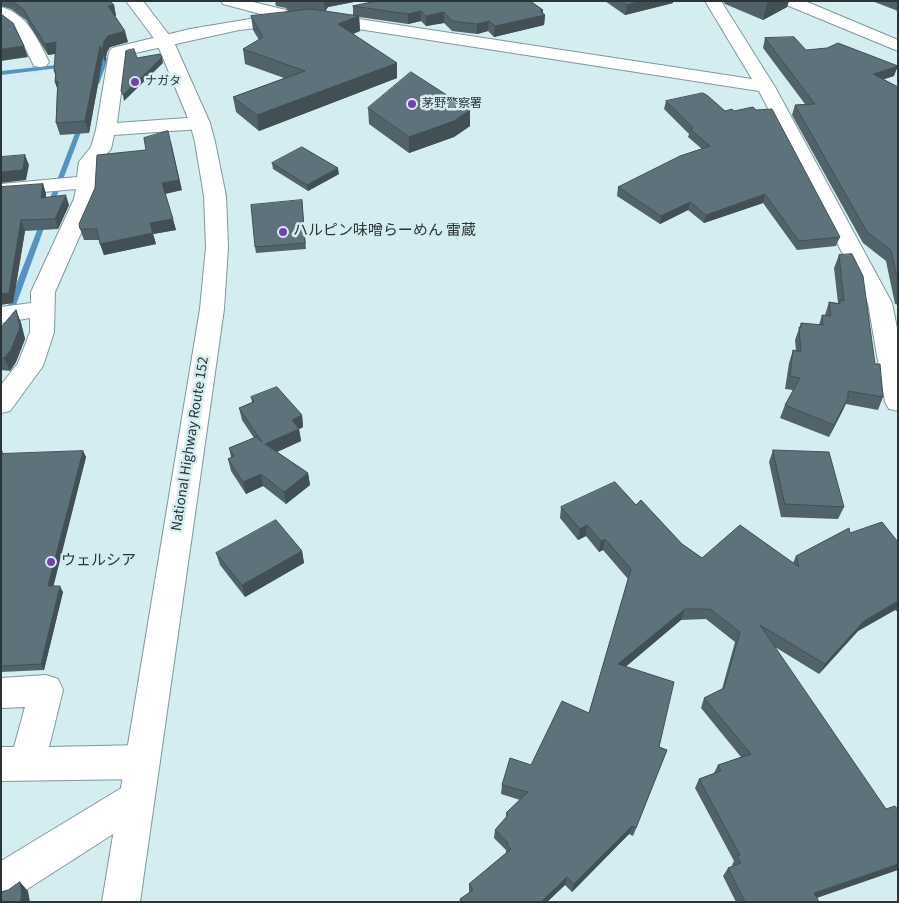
<!DOCTYPE html>
<html>
<head>
<meta charset="utf-8">
<style>
	body { margin:0 }
	#map { position:relative; width:899px; height:903px; overflow:hidden; background:#d3edf0; font-family:"Source Sans 3",sans-serif }
	canvas { display:block }
	.frame { position:absolute; inset:0; border:2px solid #2b3537; pointer-events:none }
</style>
</head>
<body>
<div id="map">
<canvas width="899" height="903"></canvas>
<div class="frame"></div>
</div>
<script>
const c = document.querySelector('canvas').getContext('2d');
c.lineJoin = 'round';
function fillPath(path, color) {
  c.fillStyle = color;
  c.fill(path, 'evenodd');
}
function trace(path, color, width, dash) {
  c.strokeStyle = color;
  c.lineWidth = width;
  c.lineCap = dash ? 'butt' : 'round';
  c.setLineDash(dash || []);
  c.stroke(path);
}
function label(font, color, halo, rows, align = 'center') {
  c.font = font + ' "Source Sans 3","Noto Sans JP",sans-serif';
  c.lineWidth = 5;
  c.setLineDash([]);
  c.textBaseline = 'middle';
  c.strokeStyle = halo;
  c.fillStyle = color;
  for (const [text, x, y, turn = 0] of rows) {
    c.save();
    c.translate(x, y);
    c.rotate((+turn || 0) * Math.PI / 180);
    c.textAlign = isNaN(turn) ? turn : align;
    if (halo) c.strokeText(text, 0, 0);
    c.fillText(text, 0, 0);
    c.restore();
  }
}
fillPath(new Path2D(`
	M105,57L108,59L99,84L94,85L93,84L101,61L95,63L92,61Z
	M65,64L67,65V67L1,75V71Z
	M79,123L84,124L53,206L50,208L48,207L47,206Z
	M44,218L47,220L12,316L11,318H5L4,316L41,220Z`), '#5693c2');
const minor = new Path2D(`
	M221,1H249L286,10L288,14L313,12L752,79L705,1H721L775,87L892,303L898,333V411L889,409L885,402L868,303L759,91L313,22L239,30L126,55L117,123L200,117L207,119L210,123L207,127L200,129L114,135L111,149L99,163L96,199L55,292L54,332L43,366L10,411L1,413V385L18,363L30,332V318L1,323V307L31,303V292L74,199L76,189L1,196V184L77,177L79,162L91,147L96,130L109,52L112,48L190,29L268,16L223,4Z
	M1,7C28,14 38,40 49,62L46,66L40,67L34,66L18,33L1,20Z
	M46,675L58,679L63,690L49,747L142,745L154,750L160,762L154,774L142,779L1,781V747H14L25,707L1,708V678Z
	M136,781L149,787L154,799L149,811L15,897L1,902V861L123,787Z`);
const major = new Path2D(`
	M782,1H805L898,40V51L784,4Z`);
const highway = new Path2D(`
	M126,1H143L173,40L210,123L215,142L226,196L228,247L224,309L140,902H102L200,309L206,247L204,196L195,142L190,123L156,41Z`);
trace(minor, '#80989b', 2);
trace(major, '#80989b', 2);
trace(highway, '#80989b', 2);
fillPath(minor, '#fff');
fillPath(major, '#fff');
fillPath(highway, '#fff');
fillPath(new Path2D(`
	M1,1H110L114,5L116,16H115L128,42L110,47L107,52L105,62L103,57L89,133L60,135L56,123L57,88L55,82V54L48,55L26,20L11,9L1,6Z
	M275,1H359L328,7L325,11L353,16V6L377,1H531L543,10V13L545,15L544,25L494,37L488,31L477,34L452,31L444,23L426,26L421,21L408,24L359,17L360,31L353,34L397,63V78L259,131L236,112L233,97L284,78L245,64L243,49L259,40L253,30L251,16L289,12L286,8L276,6Z
	M605,1H673V3L625,15Z
	M723,1H789L787,7L763,20L725,4Z
	M872,1H898V11Z
	M765,38L894,76L883,79L898,87V305L895,304L886,261L863,243L792,115L795,105L805,104L763,48Z
	M666,101L840,237L836,246L797,250L763,203L704,223L688,210L660,224L617,196L618,187L702,149L688,137L689,134L664,109Z
	M368,108L470,110V126L454,137L409,153L369,124Z
	M146,150L182,190L165,194L176,230L153,234L156,244L104,255L99,240H84L80,229Z
	M272,163L339,174L308,191L273,169Z
	M43,184L46,194V197L69,205L58,229L25,231L13,303L1,187Z
	M302,200L306,249L256,253L255,247Z
	M839,255L875,364L883,397L878,410L846,404L829,437L780,418L785,405L793,390L785,389L789,363L793,350L796,351L795,340L801,323L819,325L822,315H825L829,302L838,303L834,268Z
	M16,310L21,323L25,339L16,362L10,371L1,370V328Z
	M251,397L302,415L303,427L299,429L301,441L277,452L308,473L310,485L286,504L263,486L246,494L231,471L228,459L231,457L229,448L254,438L242,420L239,408L252,402Z
	M1,449L3,452L2,454L83,451L86,457L53,586L63,592L44,670L1,672Z
	M773,450L844,507L838,519L781,517L769,462Z
	M636,505L682,544L702,558L793,563L796,556L850,533L898,542V612L895,610L858,631L819,674L775,647L817,897L819,902H736L723,876L728,868L733,866L732,865L734,861L695,788L699,779L714,773L718,765L741,757L701,708L704,698L722,689L735,642L706,619L681,620L625,667L659,747L667,750L633,836L629,834L572,892L565,885L547,902H459L460,899L469,893V884L506,853V850L494,838L495,830L506,818V813L520,800L501,794L502,785L531,765L589,713L628,579L603,550L599,552L586,536L578,540L560,518L561,507Z
	M302,551L304,563L245,597L220,565L216,553Z`), '#51626a');
fillPath(new Path2D(`
	M324,1H359L328,7L325,12Z
	M640,1H673V3L625,15L627,5Z
	M770,1H789L787,7L763,20L767,3Z
	M114,5L116,16L111,17L108,6Z
	M543,10L542,16L545,15L544,25L494,37L495,26Z
	M421,11V21L408,24V14Z
	M444,12V23L426,26V16Z
	M359,16L360,31L340,39L338,24Z
	M489,21L488,31L477,34V24Z
	M125,31L128,42L110,47L107,52L105,62L102,51L104,41L108,36Z
	M56,42L60,53L48,55L45,44Z
	M24,46L28,57L1,61V49Z
	M100,46L103,57L89,133L85,121Z
	M162,57L163,63L124,101L123,95Z
	M397,63V78L259,131L257,115Z
	M898,66L894,76L870,84L873,74Z
	M54,71H56L59,82V93L55,82L57,81Z
	M470,110V126L454,137L409,153V137Z
	M171,142L182,190L164,194L162,183Z
	M25,155L29,165L26,180L1,183V172Z
	M338,168L339,174L308,191L307,185Z
	M43,184L46,194L45,208L41,198Z
	M765,194L763,203L704,223L706,215Z
	M66,195L69,205L58,229L55,219Z
	M690,202L688,210L660,224L661,216Z
	M173,219L176,230L153,234L156,244L104,255L100,244L150,223Z
	M21,220L25,231L13,303L1,305V294Z
	M16,310L21,323L25,339L16,362L10,371L4,358Z
	M848,398L843,410L829,437L834,425Z
	M302,415L303,427L296,431L299,429L301,441L268,456L265,444L292,420Z
	M83,451L86,457L52,592L48,586Z
	M308,473L310,485L286,504L284,492Z
	M261,474L263,486L246,494L243,482Z
	M587,525L586,536L578,540L580,529Z
	M605,539L603,550L599,552L601,541Z
	M302,551L304,563L245,597L242,585Z
	M60,586L63,592L44,670L41,664Z
	M898,601V605L895,610L858,631L819,674L825,664L864,621Z
	M685,609L681,620L616,675L618,664Z
	M632,826L629,834L572,892L574,884Z
	M898,864V870L808,901L814,893Z
	M567,877L565,885L547,902H541Z
	M20,882L28,891L30,902H20Z`), '#425056');
const building = new Path2D(`
	M12,1H110L114,5L108,6L125,31L108,36L104,41L102,51L100,46L85,121L56,123L58,81L55,82L56,71H54L56,42L45,44L23,9Z
	M377,1H530L543,10L540,11L545,15L495,26L489,21L477,24L452,21L444,12L426,16L421,11L408,14L353,6Z
	M622,1H640L627,5Z
	M311,9L359,16L338,24L397,63L257,115L233,97L305,71L243,49L263,37L251,16Z
	M1,14L13,23L24,46L1,49Z
	M794,37L806,50L827,48L838,43L898,66L873,74L898,87V283L891,250L867,232L795,105L815,104L765,38Z
	M134,49L137,58L160,54L162,57L123,95L121,91L126,51Z
	M411,72L470,110L454,121L409,137L368,108Z
	M703,93L708,96L725,111L732,109L734,111L753,107L756,110L772,109L840,237L799,241L765,194L706,215L690,202L661,216L618,187L680,156L710,146L690,129L693,128L666,101Z
	M168,131L179,180L162,183L173,219L150,223L153,233L100,244L97,229H80L79,224L95,188L97,155L146,150L144,138Z
	M302,147L338,168L307,185L272,163Z
	M25,155L23,170L1,172V157Z
	M43,184L41,198L66,195L55,219L21,220L9,293L1,294V187Z
	M302,200L305,243L255,247L251,205Z
	M852,254L863,276L875,364H880L883,397L848,391V398L834,425L785,405L800,378L790,376L793,350L801,352L799,327L801,328V323L823,325L822,315L831,316L829,302L840,304V300L844,301L839,255Z
	M16,310L20,327L11,350L4,358H1V328Z
	M277,387L302,415L292,420L299,429L265,444L308,473L284,492L261,474L243,482L228,459L234,456L229,448L256,437L262,442L239,408L254,402L251,397Z
	M773,450L829,452L844,507L785,504Z
	M83,451L48,586H60L41,664L1,666V454Z
	M615,482L636,505L641,500L682,544L702,558L740,525L799,567L796,556L849,528L850,533L882,522L898,542V601L864,621L825,664L760,625L886,809L895,806L898,810V864L814,893L819,902H745L728,868L741,863L737,856L740,855L699,779L721,771L718,765L751,754L704,698L724,688L740,632L710,609H685L618,664L674,682L659,747L667,750L636,828L632,826L574,884L567,877L541,902H462L460,899L473,890L469,884L511,849L507,845L508,843L495,830L508,815L506,813L528,792L502,785L510,758L531,765L562,701L589,713L631,569L605,539L601,541L587,525L580,529L561,507Z
	M276,520L302,551L242,585L216,553Z
	M20,882L22,894L20,902H1V892L8,890Z`);
fillPath(building, '#5e727b');
trace(building, '#425056', 1);
for (const [x, y, r, color] of [
	[135,82,5,"#793db3"],
	[412,104,5,"#793db3"],
	[283,232,5,"#793db3"],
	[51,562,5,"#793db3"]
]) {
  const dot = new Path2D();
  dot.arc(x, y, r, 0, 2 * Math.PI);
  c.fillStyle = color;
  c.fill(dot);
  trace(dot, '#d3edf0', 2);
}
label('12px', '#2b3537', '#d3edf0', [
	["ナガタ",145,82],
	["茅野警察署",422,104]
], 'left');
label('15px', '#2b3537', '#d3edf0', [
	["ハルピン味噌らーめん 雷蔵",293,232],
	["ウェルシア",61,562]
], 'left');
label('15px', '#2b3537', '#d3edf0', [
	["National Highway Route 152",191,444,-81]
]);
</script>
</body>
</html>
